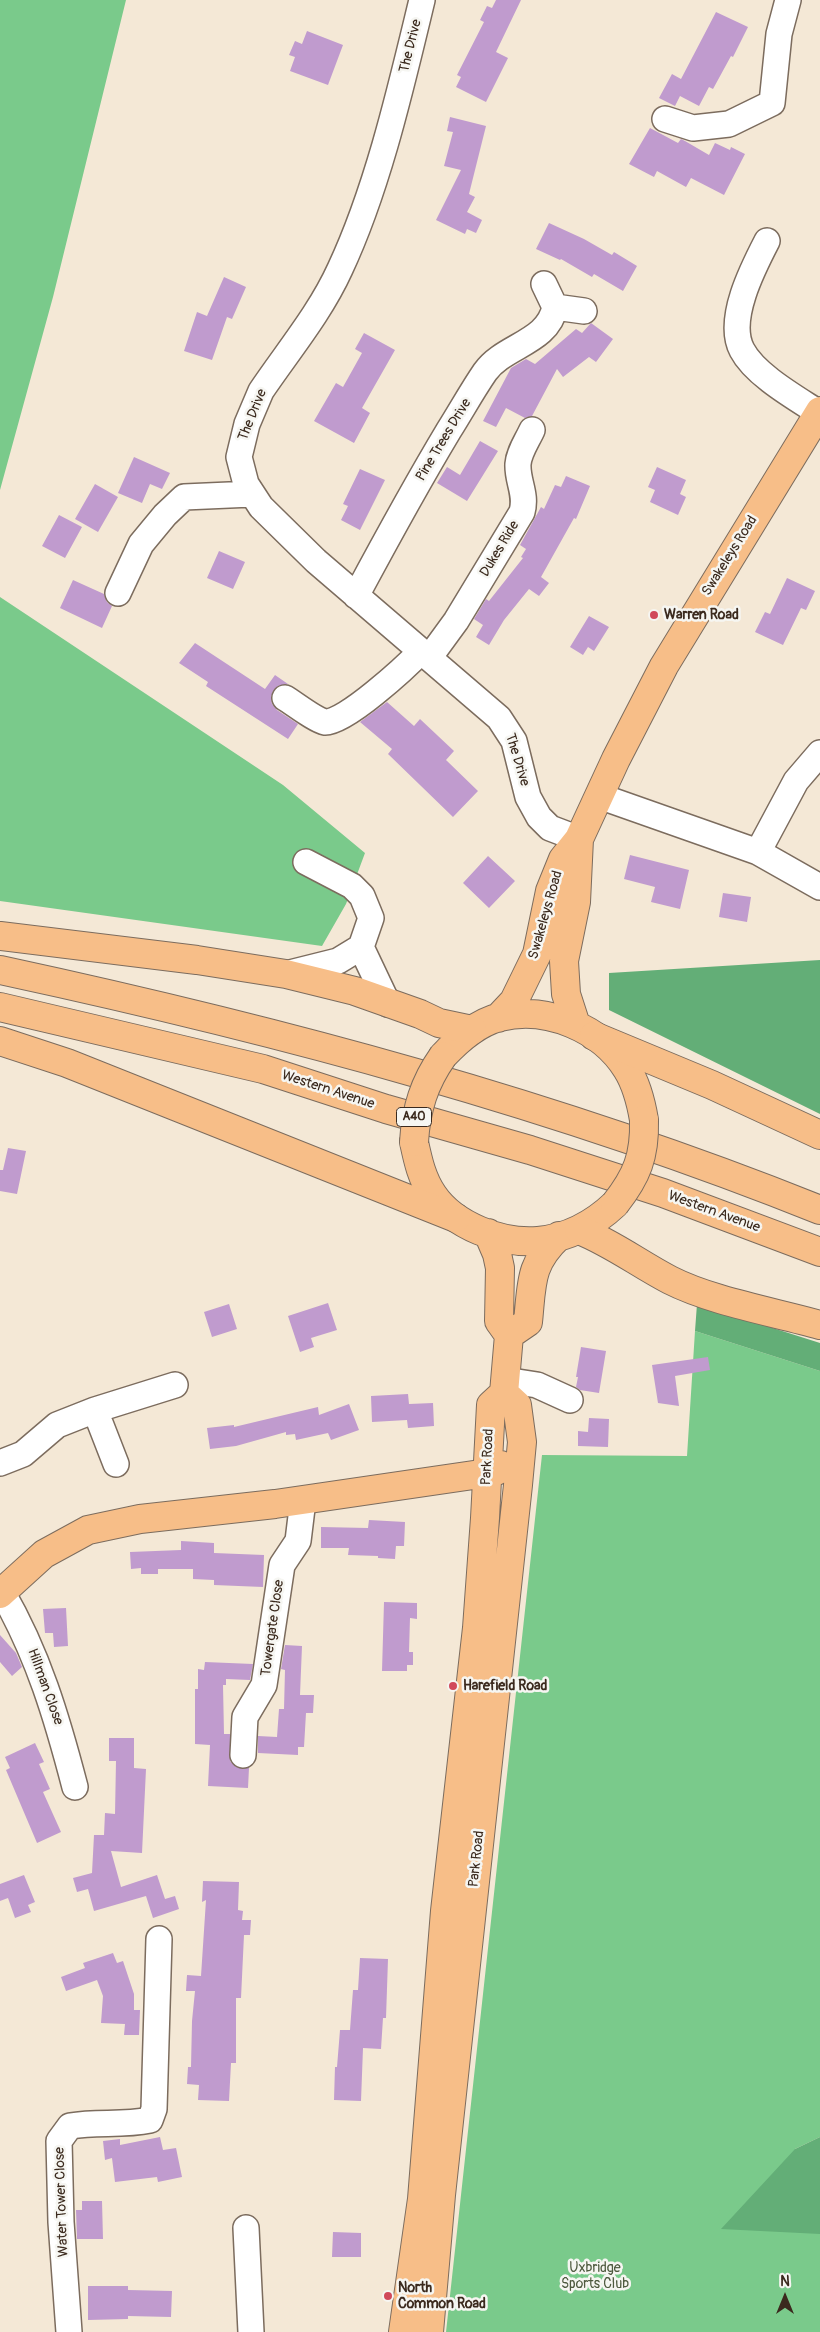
<!DOCTYPE html>
<html>
<head>
<meta charset="utf-8">
<style>
	body { margin:0 }
	#map { position:relative; width:820px; height:2332px; overflow:hidden; background:#f4e8d6; font-family:Pangolin,sans-serif }
	canvas { display:block }
	.north { position:absolute; left:760px; top:2272px; width:50px; height:50px; -webkit-text-stroke:4px #f6f6f2; paint-order:stroke; rotate:0deg; font-size:14px; font-weight:700; line-height:20px; text-align:center; color:#3b2a1e }
	.north::after { content:''; display:block; margin:auto; width:18px; height:22px; background:#3b2a1e; clip-path:polygon(50% 0,100% 100%,50% 72%,0 100%) }
</style>
</head>
<body>
<div id="map">
<canvas width="820" height="2332"></canvas>
<div class="north">N</div>
</div>
<script>
const c = document.querySelector('canvas').getContext('2d');
c.lineJoin = 'round';
function fillPath(path, color) {
  c.fillStyle = color;
  c.fill(path, 'evenodd');
}
function trace(path, color, width, dash) {
  c.strokeStyle = color;
  c.lineWidth = width;
  c.lineCap = dash ? 'butt' : 'round';
  c.setLineDash(dash || []);
  c.stroke(path);
}
function label(font, color, halo, rows, align = 'center') {
  c.font = font + ' Pangolin,sans-serif';
  c.lineWidth = 5;
  c.setLineDash([]);
  c.textBaseline = 'middle';
  c.strokeStyle = halo;
  c.fillStyle = color;
  for (const [text, x, y, turn = 0] of rows) {
    c.save();
    c.translate(x, y);
    c.rotate((+turn || 0) * Math.PI / 180);
    c.textAlign = isNaN(turn) ? turn : align;
    if (halo) c.strokeText(text, 0, 0);
    c.fillText(text, 0, 0);
    c.restore();
  }
}
fillPath(new Path2D(`
	M0,0H126L53,297L0,490Z
	M0,597L283,785L365,853L346,904L322,946L0,901Z
	M695,1331L820,1371V2137L795,2149L820,2234V2332H446L542,1455L687,1456Z`), '#7aca8b');
fillPath(new Path2D(`
	M820,960V1114L609,1010V973Z
	M697,1304L820,1343V1371L695,1331Z
	M820,2137V2234L721,2229L795,2149Z`), '#63ae77');
fillPath(new Path2D(`
	M496,0H521L496,52L508,58L486,102L456,87L461,77L457,75L484,22L480,20L487,6L492,8Z
	M716,12L748,27L733,57L731,56L713,89L709,87L699,106L680,96L675,106L659,98L672,74L681,79Z
	M307,31L343,45L328,85L290,71L295,57L289,55L295,41L302,44Z
	M450,117L486,126L469,194L475,197L467,212L482,220L476,233L467,229L465,234L436,220L461,170L444,166L453,132L447,131Z
	M650,128L678,143L681,139L685,141L709,155L715,143L730,150L731,147L745,154L724,195L691,178L686,187L657,171L654,177L629,164Z
	M549,223L584,239L612,255L614,252L637,266L623,291L594,274L592,277L561,259L560,260L536,249Z
	M224,277L246,287L232,319L227,317L212,360L184,351L197,312L207,316Z
	M591,323L613,339L596,362L589,357L563,377L557,369L532,416L525,418L506,408L496,427L483,421L511,368L526,359L535,364L576,329L582,333Z
	M364,333L395,350L362,408L370,413L354,443L314,421L336,383L343,387L362,353L355,349Z
	M480,441L498,451L467,501L437,483L447,467L460,475Z
	M134,457L170,473L162,489L150,484L142,503L118,493Z
	M657,467L686,480L680,494L686,497L678,515L650,502L655,490L648,487Z
	M360,469L385,480L360,530L341,520L348,506L343,504Z
	M566,476L590,486L576,519L574,518L541,577L549,583L539,596L529,589L504,620L489,645L476,637L483,625L474,619L486,599L489,601L523,558L521,557L526,549L520,545L541,507L544,509L555,485L561,487Z
	M95,484L118,497L98,532L75,519Z
	M59,515L82,527L65,558L42,546Z
	M219,551L245,562L233,589L207,578Z
	M787,578L815,591L806,610L801,608L783,645L755,632L765,612L770,614Z
	M73,580L104,594L107,602L112,606L102,628L60,608Z
	M589,616L609,627L594,651L588,647L583,655L570,647Z
	M195,643L265,689L275,675L288,684L278,686L273,691L271,698L272,704L277,710L298,724L288,739L206,686L208,682L179,663Z
	M387,702L414,726L420,719L454,751L446,760L478,791L453,817L388,754L392,749L360,722Z
	M630,855L689,870L680,909L651,902L655,887L624,879Z
	M488,856L515,881L489,908L463,883Z
	M723,893L751,897L747,922L719,917Z
	M8,1148L26,1151L17,1194L0,1191V1170H3Z
	M328,1303L337,1330L311,1338L314,1347L300,1352L288,1316Z
	M229,1304L237,1329L212,1337L204,1312Z
	M581,1347L606,1351L599,1393L580,1390L576,1387L578,1377H576Z
	M708,1357L710,1370L675,1376L679,1406L658,1403L652,1365Z
	M408,1394L409,1404L433,1403L434,1426L408,1428L407,1420L372,1422L371,1396Z
	M349,1404L359,1430L331,1440L328,1433L296,1440L295,1434L286,1435V1432L236,1446L210,1449L207,1428L234,1425V1427L318,1407L319,1415Z
	M589,1418L609,1419L608,1447L578,1446V1431L588,1432Z
	M369,1520L405,1522L404,1546H396L395,1559L378,1558V1556L348,1555L349,1548H321V1527L368,1528Z
	M181,1541L214,1543V1553L264,1555L263,1587L214,1585V1580L193,1579V1569H158V1574H141V1568L131,1569L130,1552L181,1550Z
	M384,1602L417,1603V1619L410,1618L409,1652H413V1665H407V1671H382Z
	M66,1608L68,1646L54,1647L53,1633H45L43,1609Z
	M0,1635L16,1653L22,1667L12,1676L0,1662Z
	M285,1645L302,1646L300,1695H314L313,1713H306L304,1747H298V1755L258,1753V1736L277,1737L279,1709H284L285,1670L281,1669Z
	M205,1662L253,1664L250,1680L226,1679V1685H223L224,1734H230V1761L236,1767L249,1768L248,1788L208,1786L210,1745L195,1744V1689H198V1669L204,1670Z
	M109,1738H134V1768L146,1769L142,1853L111,1851L121,1887L157,1875L165,1899L175,1896L179,1909L153,1918L146,1896L94,1911L88,1889L77,1892L73,1878L92,1873L94,1835H104L105,1813L115,1814L116,1761H109Z
	M35,1743L44,1762L39,1764L50,1789L43,1792L61,1832L37,1843L6,1770L10,1768L5,1757Z
	M24,1875L35,1902L28,1905L31,1912L15,1918L8,1898L0,1901V1884Z
	M203,1881L239,1882L238,1910L243,1911L242,1920H251L250,1935H244L241,1998H236V2063H231L229,2101L198,2100L199,2085L187,2084L188,2067H191L192,2021L195,1991H186L187,1975L201,1976L206,1900L202,1902Z
	M113,1953L117,1963L123,1961L134,1994V2010H140L139,2035H124L125,2024L101,2023L103,1996L97,1980L66,1991L61,1977L85,1968L83,1963Z
	M360,1958L388,1959L386,2018H383L381,2049L363,2048L361,2101L334,2100L335,2067H337L340,2030H350L353,1990H358Z
	M160,2137L163,2150L176,2148L182,2177L158,2182L157,2177L115,2182L112,2158L105,2160L103,2141L120,2139V2145Z
	M82,2201H102L103,2239H77L76,2210H82Z
	M333,2232L361,2233V2257H332Z
	M88,2286H128V2290L172,2291L171,2317L128,2316V2319L88,2320Z`), '#c09bce');
const minor = new Path2D(`
	M422,0C401,87 378,188 340,269C320,313 288,351 261,391L247,424L239,457L246,484L261,507L316,561L499,718L514,741L528,797L539,817L550,828L579,839
	M665,119L693,128L729,124L772,103L779,34L788,0
	M767,241C753,268 726,320 742,350C755,375 796,398 819,413
	M555,307L584,311
	M118,593L141,544L165,515L184,497L252,494
	M356,596C386,540 416,485 449,430C461,411 472,391 485,372C504,345 548,343 555,307L544,284
	M429,658L456,621L522,512C527,494 517,481 518,464C519,452 527,441 532,430
	M285,698C295,704 315,720 325,722C344,724 407,666 421,651
	M599,796L758,852L820,887
	M758,852L796,781L820,753
	M361,947L388,1004
	M286,974L338,961L361,947L371,918L362,896L352,886L306,862
	M505,1380L537,1385L570,1400
	M95,1410L116,1464
	M0,1463L23,1454L57,1425L95,1410L175,1385
	M2,1592C38,1654 57,1718 75,1787
	M243,1755L245,1717L264,1685L282,1565L298,1541L303,1500
	M246,2228L251,2332
	M69,2332L61,2222L59,2141L70,2126C98,2121 121,2126 150,2120L154,2109L159,1939`);
const major = new Path2D(`
	M498,1018L514,1001L537,954L550,891L563,859L579,839L616,759L664,666L820,411
	M576,1025L566,994L564,961L576,902L579,839
	M443,1056C459,1039 477,1023 500,1017C547,1005 602,1029 627,1069C637,1085 641,1102 644,1120
	M414,1142C418,1161 422,1179 433,1195C454,1226 502,1244 538,1241C567,1238 594,1224 615,1204
	M509,1335L528,1322C532,1284 529,1264 559,1236
	M0,1594L44,1554L88,1530L140,1519L275,1504L494,1472L500,1469L501,1465
	M403,2332L422,2199L445,1911L477,1628L485,1518L491,1405L504,1393L509,1335L499,1321L500,1268L497,1254L488,1233
	M429,2332L441,2195L518,1485L522,1442L517,1405L504,1393`);
const highway = new Path2D(`
	M0,936L197,960L286,974L355,991L420,1014L439,1023L472,1030
	M0,970C278,1030 556,1104 820,1210
	M0,1007L263,1069L386,1109L530,1150L663,1193L820,1252
	M594,1036L712,1085L820,1135
	M0,1041L67,1063L456,1218
	M579,1230C612,1243 639,1264 670,1280C711,1301 774,1312 820,1325`);
trace(minor, '#7c6c5e', 28);
trace(major, '#7c6c5e', 30);
trace(highway, '#7c6c5e', 30);
trace(minor, '#fff', 25);
trace(major, '#f7be88', 28);
trace(highway, '#f7be88', 28);
const majorBridge = new Path2D(`
	M414,1142C416,1109 424,1083 443,1056
	M615,1204C637,1176 645,1156 644,1120`);
trace(majorBridge, '#7c6c5e', 30, []);
trace(majorBridge, '#f7be88', 28);
for (const [x, y, r, color] of [
	[654,615,5,"#d1495b"],
	[453,1686,5,"#d1495b"],
	[388,2296,5,"#d1495b"]
]) {
  const dot = new Path2D();
  dot.arc(x, y, r, 0, 2 * Math.PI);
  c.fillStyle = color;
  c.fill(dot);
  trace(dot, '#f6f6f2', 2);
}
for (const [x, y, w] of [
	[414,1117,35]
]) {
  const box = new Path2D();
  box.roundRect(x - w / 2, y - 9.5, w, 19, 4);
  c.fillStyle = '#f6f6f2';
  c.fill(box);
  trace(box, '#3b2a1e', 1);
}
label('bold 12px', '#3b2a1e', null, [
	["A40",414,1117]
]);
label('14px', '#3b2a1e', '#f6f6f2', [
	["The Drive",411,46,-76],
	["The Drive",253,415,-68],
	["Pine Trees Drive",444,440,-59],
	["Dukes Ride",500,549,-59],
	["Swakeleys Road",730,556,-58],
	["The Drive",517,760,73],
	["Swakeleys Road",546,915,-74],
	["Western Avenue",328,1090,18],
	["Western Avenue",714,1212,20],
	["Park Road",488,1457,-87],
	["Towergate Close",273,1628,-82],
	["Hillman Close",45,1687,70],
	["Park Road",477,1859,-84],
	["Water Tower Close",62,2202,-92]
]);
label('bold 14px', '#3b2a1e', '#f6f6f2', [
	["Warren Road",664,615],
	["Harefield Road",463,1686],
	["North",398,2288],
	["Common Road",398,2304]
], 'left');
label('14px', '#4e5a3f', '#f6f6f2', [
	["Uxbridge",595,2268],
	["Sports Club",595,2284]
]);
</script>
</body>
</html>
